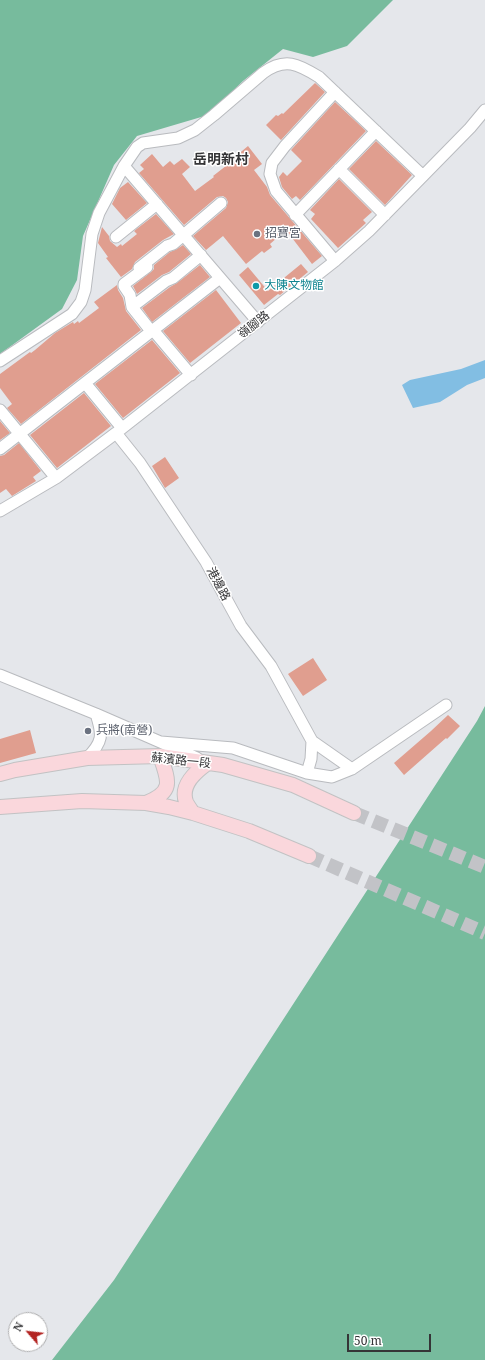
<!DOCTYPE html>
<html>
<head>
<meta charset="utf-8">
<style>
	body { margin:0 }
	#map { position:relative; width:485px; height:1360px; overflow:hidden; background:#e5e7eb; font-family:"Noto Serif",serif }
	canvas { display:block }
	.north { position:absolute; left:8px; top:1312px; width:40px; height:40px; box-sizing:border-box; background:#fff; border:1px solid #aeaeaf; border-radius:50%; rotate:298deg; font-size:11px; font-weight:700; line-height:16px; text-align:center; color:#353537 }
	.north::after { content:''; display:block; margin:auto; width:14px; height:18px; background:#b32421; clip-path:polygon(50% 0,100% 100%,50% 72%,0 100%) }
	.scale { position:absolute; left:347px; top:1334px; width:84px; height:18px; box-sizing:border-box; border:2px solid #353537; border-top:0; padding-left:5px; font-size:12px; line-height:14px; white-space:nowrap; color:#353537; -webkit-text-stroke:3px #fff; paint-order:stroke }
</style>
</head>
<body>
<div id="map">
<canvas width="485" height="1360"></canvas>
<div class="north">N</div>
<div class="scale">50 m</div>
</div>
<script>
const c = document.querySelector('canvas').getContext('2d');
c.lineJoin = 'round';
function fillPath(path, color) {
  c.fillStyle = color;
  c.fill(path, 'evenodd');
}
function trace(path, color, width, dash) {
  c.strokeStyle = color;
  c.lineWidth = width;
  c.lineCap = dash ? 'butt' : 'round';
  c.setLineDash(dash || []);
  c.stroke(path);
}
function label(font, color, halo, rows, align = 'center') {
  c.font = font + ' "Noto Serif","Noto Sans TC",serif';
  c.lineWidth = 3;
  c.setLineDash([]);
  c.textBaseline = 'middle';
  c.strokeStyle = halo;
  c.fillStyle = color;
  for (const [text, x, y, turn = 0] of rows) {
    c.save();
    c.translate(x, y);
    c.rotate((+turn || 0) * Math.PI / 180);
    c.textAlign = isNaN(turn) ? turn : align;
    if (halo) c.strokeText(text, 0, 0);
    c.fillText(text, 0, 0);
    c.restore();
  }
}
fillPath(new Path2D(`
	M0,0H393L347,46L313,57L283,49L243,81L208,115L137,136L114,165L83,236L77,280L62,309L0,354Z
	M485,706V1360H52L114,1280L477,721Z`), '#77bb9d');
fillPath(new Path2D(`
	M485,360V378L467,385L440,402L413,408L402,385L410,380L461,369Z`), '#82bee3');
fillPath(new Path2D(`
	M315,83L325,92L281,140L266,125L276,115L278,116L282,113L283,114Z
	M335,102L366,131L300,200L296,196L292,199L282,187L279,177L283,172L287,176L302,161L291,150Z
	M376,141L412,175L385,205L349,169Z
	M248,146L262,164L254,170L267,187L270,195L322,256L312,264L286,230L270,244L272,247L264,253L262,251L246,264L223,236L206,250L193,236L226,208L228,202L226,198L223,196L217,197L184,225L139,173L144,169L140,165L152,154L163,167L170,161L174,165L182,159L190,167L182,174L195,191L214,177L213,176L231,162L230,161Z
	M339,179L372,212L363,220L366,223L338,248L311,219L315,214L310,210Z
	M128,182L147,203L126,220L112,204L120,188Z
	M156,214L174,234L163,240L135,262L132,269L121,277L106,258L108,257L98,243L102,227L109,236L110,241L117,247L121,244L122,246L137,234L134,231Z
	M183,245L191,254L169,272L162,275L137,294L133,286L151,272L154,269V265L170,252L177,249Z
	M301,264L308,272L280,295L278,294L264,305L239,275L248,267L268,291Z
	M200,265L210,277L152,322L142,308L170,287L177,283Z
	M117,285L118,290L123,298L126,311L141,330L21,424L7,408L12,404L0,388V374L30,352L31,353L35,350L55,333L73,322L74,324L78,321L79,323L99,308L94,302Z
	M216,290L241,323L190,363L163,331Z
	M152,340L180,373L123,418L95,384Z
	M84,393L111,426L57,468L30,435Z
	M0,421L10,433L0,440Z
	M19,443L41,471L33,477L36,481L12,496L6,489L0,493V456L4,455Z
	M165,457L179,478L165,488L152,466Z
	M313,658L327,680L303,696L288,674Z
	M448,715L460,726L447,739L446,738L404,775L394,763L431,731Z
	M30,730L36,753L0,763V739Z`), '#e09e8f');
trace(new Path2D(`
	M354,813L485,867
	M309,856L485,933`), '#c2c3c7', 14, [14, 7]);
const minor = new Path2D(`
	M335,92L285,146L272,163L270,174L276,191L335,261
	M124,166L258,322
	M339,169L385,215
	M295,215L376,131
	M116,237L157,204
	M139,268L167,246L173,244L221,203
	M132,307L130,295L124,286V284L147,267
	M153,330L191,375
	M151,331L132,307L166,281L173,278L201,255
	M0,361L72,314L81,302L85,290L92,234L99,213L124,166L137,147L143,143L178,138L195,130L214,115L263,73C285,57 298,64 319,77L423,176
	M85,383L122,428
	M0,410L56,478
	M116,433L140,463L206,562L241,626L271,666L312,741L352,769
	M0,449L220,278
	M0,511L56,478L116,433L335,261L369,231L470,128L485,110
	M0,675L96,714L197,758
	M161,742L233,748L307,773L332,777L352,769L446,705
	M87,758C103,742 103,735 96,714
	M307,773L311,759L312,741`);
const major = new Path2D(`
	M0,774L15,770L87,758L160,756L223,765L293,785L354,813
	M146,803C174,792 169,781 160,756
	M0,807L82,801L146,803L169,807L193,813L249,831L309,856
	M193,813C191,810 188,806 186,802C180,785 195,772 208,763`);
trace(minor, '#b9bbbf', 13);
trace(major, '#c2c2c3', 16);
trace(minor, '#fff', 11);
trace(major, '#fad7dc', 14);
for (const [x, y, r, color] of [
	[257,234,4,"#6b7280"],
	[256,286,4,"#0f9aa8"],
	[88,731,4,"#6b7280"]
]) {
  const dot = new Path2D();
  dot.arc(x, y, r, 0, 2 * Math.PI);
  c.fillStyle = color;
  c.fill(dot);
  trace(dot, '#fff', 1.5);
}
label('12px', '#5b616d', '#fff', [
	["招寶宮",265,234],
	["兵將(南營)",96,731]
], 'left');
label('12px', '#0d838f', '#fff', [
	["大陳文物館",264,286]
], 'left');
label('12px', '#353537', '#fff', [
	["嶺腳路",254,325,-38],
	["港邊路",218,584,62],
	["蘇濱路一段",181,761,6]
]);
label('bold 14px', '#353537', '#fff', [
	["岳明新村",221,160]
]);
</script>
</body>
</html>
